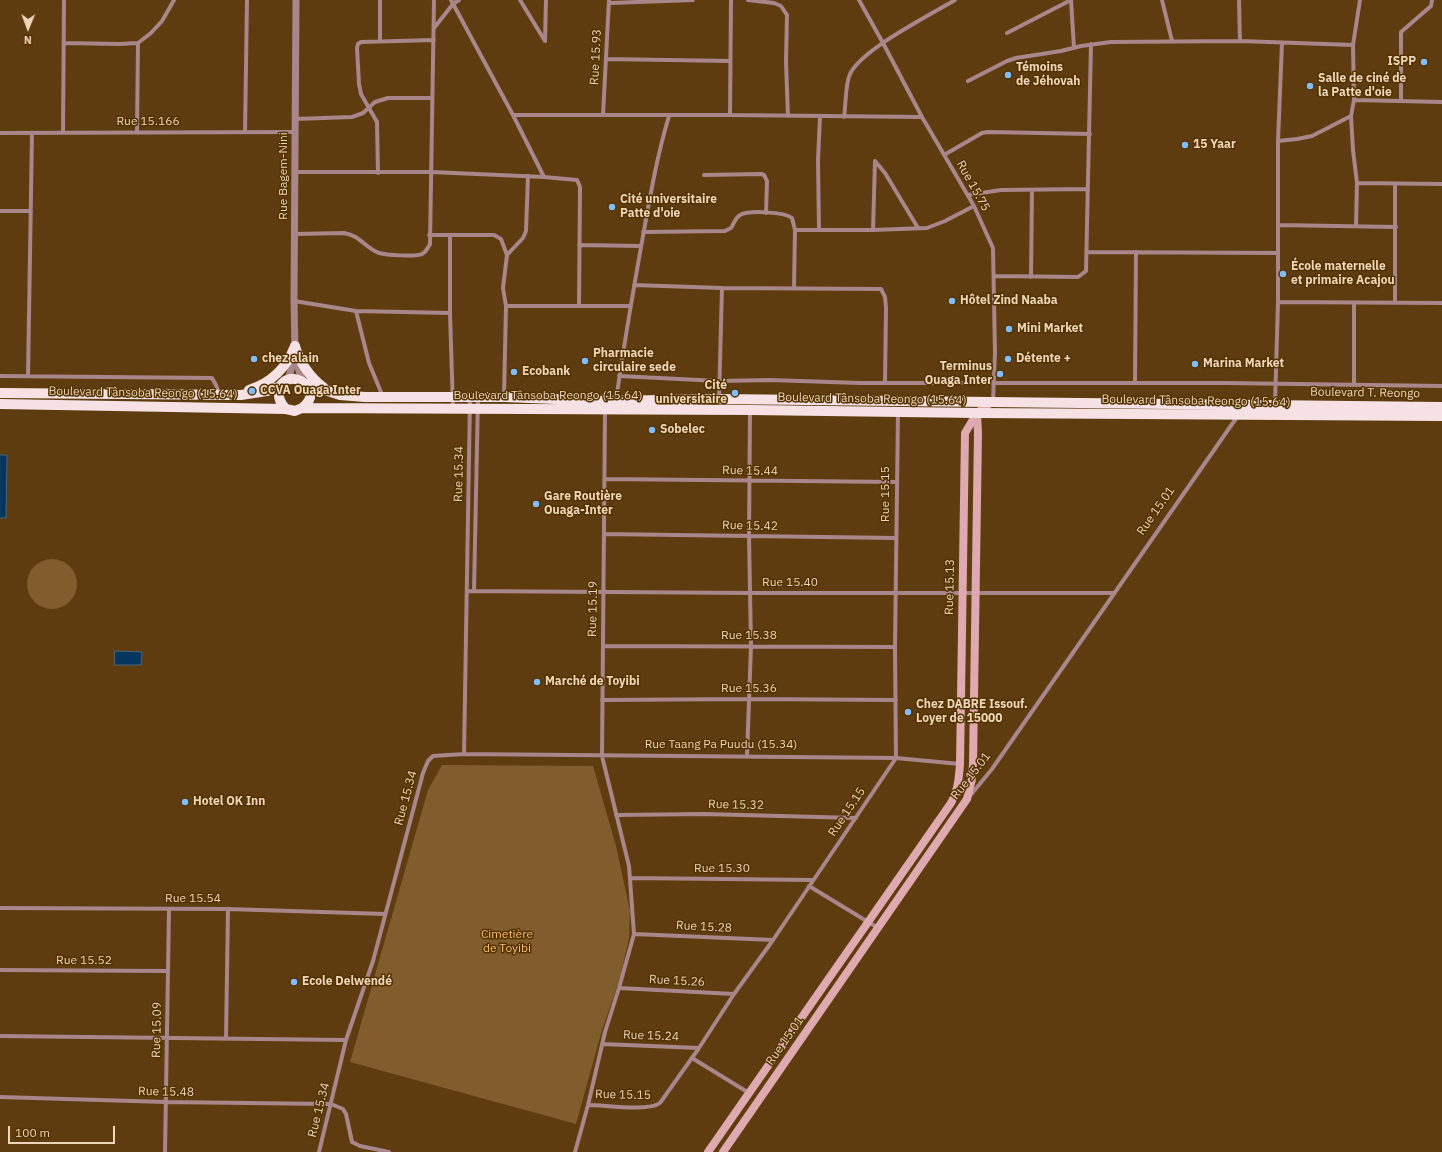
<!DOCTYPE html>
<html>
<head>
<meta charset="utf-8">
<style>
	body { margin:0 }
	#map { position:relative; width:1442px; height:1152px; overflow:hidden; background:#5e3c0f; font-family:"IBM Plex Sans",sans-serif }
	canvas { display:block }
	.north { position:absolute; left:8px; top:8px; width:40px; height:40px; -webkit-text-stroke:3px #523201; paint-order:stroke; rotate:181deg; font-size:11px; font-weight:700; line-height:16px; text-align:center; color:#eed5b9 }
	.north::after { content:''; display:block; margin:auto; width:14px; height:18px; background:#eed5b9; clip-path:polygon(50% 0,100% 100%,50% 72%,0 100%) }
	.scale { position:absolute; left:8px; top:1126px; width:107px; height:18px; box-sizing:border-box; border:2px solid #eed5b9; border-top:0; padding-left:5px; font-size:12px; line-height:14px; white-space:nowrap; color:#eed5b9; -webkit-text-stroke:3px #523201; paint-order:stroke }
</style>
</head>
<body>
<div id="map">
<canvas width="1442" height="1152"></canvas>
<div class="north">N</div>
<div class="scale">100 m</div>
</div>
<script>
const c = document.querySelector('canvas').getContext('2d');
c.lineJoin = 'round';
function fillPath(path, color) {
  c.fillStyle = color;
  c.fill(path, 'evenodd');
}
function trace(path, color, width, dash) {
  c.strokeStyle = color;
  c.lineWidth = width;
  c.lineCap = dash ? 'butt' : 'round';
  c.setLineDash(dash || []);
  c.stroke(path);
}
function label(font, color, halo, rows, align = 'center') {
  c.font = font + ' "IBM Plex Sans",sans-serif';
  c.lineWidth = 3;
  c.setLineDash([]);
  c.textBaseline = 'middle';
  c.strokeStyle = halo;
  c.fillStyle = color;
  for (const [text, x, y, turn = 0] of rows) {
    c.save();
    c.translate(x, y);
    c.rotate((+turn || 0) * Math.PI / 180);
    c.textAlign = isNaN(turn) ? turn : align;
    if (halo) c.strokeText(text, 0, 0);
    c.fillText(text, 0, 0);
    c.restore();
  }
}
fillPath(new Path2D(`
	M27 584a25 25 0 1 1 50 0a25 25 0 1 1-50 0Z
	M442,765L593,766L616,846L630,911L629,938L620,978L602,1030L576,1124L350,1062L428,790Z`), '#815c2d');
const water = new Path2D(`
	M0,455H7L6,518H0Z
	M115,651L142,652L141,665H115Z`);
fillPath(water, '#04365f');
trace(water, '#4a667a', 1);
trace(new Path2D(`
	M451,0L513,115L544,177
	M520,0L545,41
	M748,0L774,3L781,6L787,15L786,62L788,116
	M859,0L883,43L922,117L974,206L993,248L995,353L993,401
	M1071,0L1074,48
	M1162,0L1172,41
	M1239,0L1240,41
	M610,3L693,0
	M434,28L453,4L459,0
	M1007,33L1071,0
	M380,41V0
	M545,41L546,0
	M65,43L119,44L138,43L151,33L162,21L174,0
	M606,59L730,61
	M968,81L1007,61L1016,58L1061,51L1081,46L1111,42L1240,41L1353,45
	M1354,100L1442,102
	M1401,101V32L1431,6L1432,0
	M513,115H730L922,117
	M603,115L609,0
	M730,115L731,0
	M1351,116L1353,150L1357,183L1356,226
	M844,117C846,105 845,85 850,74C862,49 930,15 955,0
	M295,119L352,117L363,113L375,102L388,98H432
	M137,132L138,43
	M245,132L247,0
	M0,133L295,132
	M63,133L64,0
	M1278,141L1297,139L1312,136L1351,116L1354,100L1353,45L1360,0
	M944,155L982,133L988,132L1090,134
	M875,161L885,173L918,228
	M295,172H431L544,177L577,180L580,187L579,306
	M378,173L377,122L361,94L359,84L357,48L358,44L361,42L434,40
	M704,175L761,174L764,175L767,181L766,213
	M1357,183L1442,184
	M1395,184V303
	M968,195L1001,190L1088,189
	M0,211H31
	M1278,225L1396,227
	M795,230H873L927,228L945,221L974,206
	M819,230L818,160L820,117
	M873,230L875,161
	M643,232L725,231L731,228C734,224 735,218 740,215C749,210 784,212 792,218L795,230L794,287
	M295,234L344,233C361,236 365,248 379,253C386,255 416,257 422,254C426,252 428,248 430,244L434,0
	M429,235H494L501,239L507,255
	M450,235V313L453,408
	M579,245L641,246
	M1087,252L1278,253
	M994,276L1078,277L1086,271L1091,44
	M1031,277L1032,190
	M634,285L722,288L881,289L885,297L886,308L885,382
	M294,301L356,311L450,313
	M1278,302L1442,303
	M506,306H630
	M356,311L369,363L383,397
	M0,376L212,378L216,385L219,394
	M28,376L32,133
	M619,376L719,381L770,380L860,383H1226L1442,386
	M1135,382L1136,252
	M1354,385V303
	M504,396L506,306L503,288L507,255L523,238L526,231L528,176
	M719,399L722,288
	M616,401C623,349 632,298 641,247C649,203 656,159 669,116
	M1275,404L1278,302V141L1282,43
	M605,479L896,482
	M604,534L896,538
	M467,591L750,593H1114
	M474,591L478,398
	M603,646L895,647
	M602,700L749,699L896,700
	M464,754L470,398
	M747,756L751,646L749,536L750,411
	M969,797L992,769L1237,417
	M616,815L704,814L856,818
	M631,878L813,880
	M809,886L878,928
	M0,908L228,909L385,914
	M634,934L773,940
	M0,970L168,971
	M619,988L734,994
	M0,1036L346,1040
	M226,1039L228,909
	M602,1044L699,1048
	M692,1058L749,1093
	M0,1097L165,1102L331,1104L343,1109L346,1114L352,1142L360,1146L389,1152
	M588,1105C605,1105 648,1112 660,1103L699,1048L734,994L773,940L896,758L895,647L898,412
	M165,1152L169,909
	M319,1152L346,1040L373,961L423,773L428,761L433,756L464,754L896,758L960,764
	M575,1152L588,1105L605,1032L619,988L634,934L629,866L602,756L605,410`), '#a8868a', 4);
trace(new Path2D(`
	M296,0L294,301L295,353L299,371L303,382
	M288,380L294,359`), '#a8868a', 7);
trace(new Path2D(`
	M708,1152L951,803C958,791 959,777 960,764L965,433L977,413L993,401
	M723,1152L967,799L972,779L973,764L978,433L977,414`), '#dfa9b0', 8);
trace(new Path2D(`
	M295,346C300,364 310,377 324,388
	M306,384L340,395L365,397H504L606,401L719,399L1442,407
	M249,390C271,383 287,367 295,346
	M0,393L241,395L267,391L281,386
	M0,404L286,409L295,411L302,408L750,410L977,413L1442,416
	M286,409C281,404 278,399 279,392C283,363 329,388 302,408`), '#f6e2e4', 10);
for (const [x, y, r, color] of [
	[1424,62,4,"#80bdfa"],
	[1008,75,4,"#80bdfa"],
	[1310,86,4,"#80bdfa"],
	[1185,145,4,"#80bdfa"],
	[612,207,4,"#80bdfa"],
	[1283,274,4,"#80bdfa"],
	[952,301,4,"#80bdfa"],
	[1009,329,4,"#80bdfa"],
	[254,359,4,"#80bdfa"],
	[1008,359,4,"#80bdfa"],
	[585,361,4,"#80bdfa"],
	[1195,364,4,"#80bdfa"],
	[514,372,4,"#80bdfa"],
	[1000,374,4,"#80bdfa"],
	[252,391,4,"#80bdfa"],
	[735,393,4,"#80bdfa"],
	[652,430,4,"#80bdfa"],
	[536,504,4,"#80bdfa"],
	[537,682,4,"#80bdfa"],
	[908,712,4,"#80bdfa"],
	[185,802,4,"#80bdfa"],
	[294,982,4,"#80bdfa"]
]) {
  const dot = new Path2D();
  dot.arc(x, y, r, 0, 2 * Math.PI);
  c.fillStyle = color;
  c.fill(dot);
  trace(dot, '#523201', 1.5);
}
label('12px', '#eed5b9', '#523201', [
	["Rue 15.93",596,57,-87],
	["Rue 15.166",148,122],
	["Rue Bagem-Nini",284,176,-90],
	["Rue 15.75",973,186,61],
	["Boulevard Tânsoba Reongo (15.64)",143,393,1],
	["Boulevard T. Reongo",1365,393,1],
	["Boulevard Tânsoba Reongo (15.64)",548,396],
	["Boulevard Tânsoba Reongo (15.64)",872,399,1],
	["Boulevard Tânsoba Reongo (15.64)",1196,401,1],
	["Rue 15.44",750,471,1],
	["Rue 15.34",459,474,-89],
	["Rue 15.15",886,494,-90],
	["Rue 15.01",1156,511,-55],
	["Rue 15.42",750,526,1],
	["Rue 15.40",790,583],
	["Rue 15.13",950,587,-89],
	["Rue 15.19",593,609,-89],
	["Rue 15.38",749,636],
	["Rue 15.36",749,689],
	["Rue Taang Pa Puudu (15.34)",721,745],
	["Rue 15.01",971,776,-52],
	["Rue 15.34",406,798,-75],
	["Rue 15.32",736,805,1],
	["Rue 15.15",847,812,-56],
	["Rue 15.30",722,869],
	["Rue 15.54",193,899],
	["Rue 15.28",704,927,3],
	["Rue 15.52",84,961],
	["Rue 15.26",677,981,3],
	["Rue 15.09",157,1030,-89],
	["Rue 15.24",651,1036,2],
	["Rue 15.01",785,1041,-55],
	["Rue 15.48",166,1092,1],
	["Rue 15.15",623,1095,1],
	["Rue 15.34",319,1110,-76]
]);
label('bold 12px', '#eed5b9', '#523201', [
	["ISPP",1416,62,"right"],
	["Témoins",1016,68],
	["de Jéhovah",1016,82],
	["Salle de ciné de",1318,79],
	["la Patte d'oie",1318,93],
	["15 Yaar",1193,145],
	["Cité universitaire",620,200],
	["Patte d'oie",620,214],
	["École maternelle",1291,267],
	["et primaire Acajou",1291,281],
	["Hôtel Zind Naaba",960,301],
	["Mini Market",1017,329],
	["Pharmacie",593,354],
	["circulaire sede",593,368],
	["chez alain",262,359],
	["Détente +",1016,359],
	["Marina Market",1203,364],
	["Terminus",992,367,"right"],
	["Ouaga Inter",992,381,"right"],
	["Ecobank",522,372],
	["Cité",727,386,"right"],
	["universitaire",727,400,"right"],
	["CCVA Ouaga Inter",260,391],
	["Sobelec",660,430],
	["Gare Routière",544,497],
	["Ouaga-Inter",544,511],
	["Marché de Toyibi",545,682],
	["Chez DABRE Issouf.",916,705],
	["Loyer de 15000",916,719],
	["Hotel OK Inn",193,802],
	["Ecole Delwendé",302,982]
], 'left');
label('12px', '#fdbe73', '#523201', [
	["Cimetière",507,935],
	["de Toyibi",507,949]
]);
</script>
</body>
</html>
